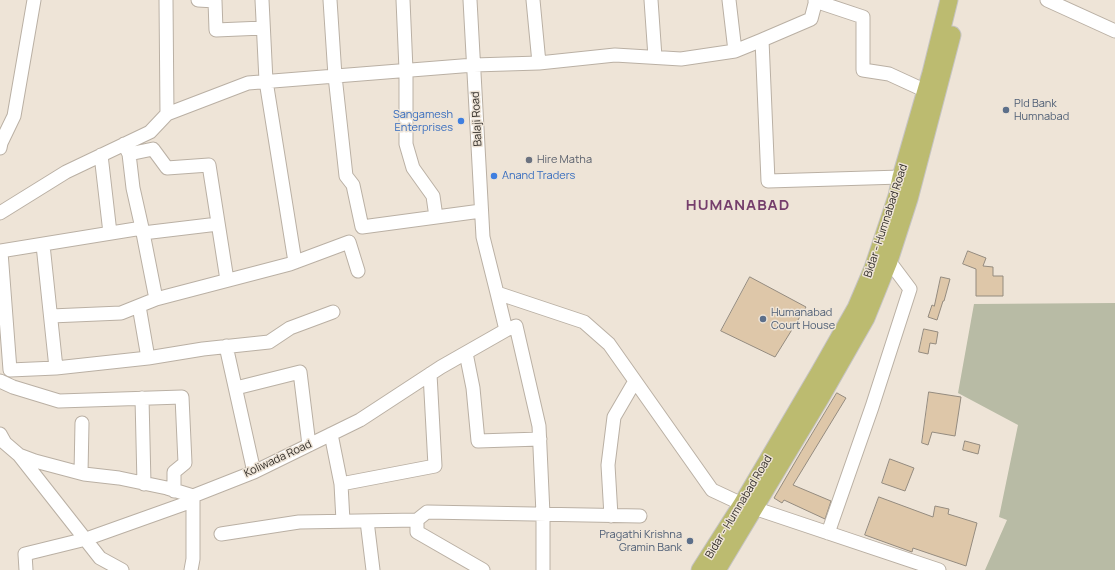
<!DOCTYPE html>
<html>
<head>
<meta charset="utf-8">
<style>
	body { margin:0 }
	canvas { display:block; background:#eee4d7 }
</style>
</head>
<body>
<canvas width="1115" height="570"></canvas>
<script>
const c = document.querySelector('canvas').getContext('2d');
c.lineJoin = 'round';
function fillPath(path, color) {
  c.fillStyle = color;
  c.fill(path, 'evenodd');
}
function trace(path, color, width, dash) {
  c.strokeStyle = color;
  c.lineWidth = width;
  c.lineCap = dash ? 'butt' : 'round';
  c.setLineDash(dash || []);
  c.stroke(path);
}
function label(font, color, halo, rows, align = 'center') {
  c.font = font + ' Manrope,sans-serif';
  c.lineWidth = 3;
  c.setLineDash([]);
  c.textBaseline = 'middle';
  c.strokeStyle = halo;
  c.fillStyle = color;
  for (const [text, x, y, turn = 0] of rows) {
    c.save();
    c.translate(x, y);
    c.rotate((+turn || 0) * Math.PI / 180);
    c.textAlign = isNaN(turn) ? turn : align;
    if (halo) c.strokeText(text, 0, 0);
    c.fillText(text, 0, 0);
    c.restore();
  }
}
fillPath(new Path2D(`
	M1115,303V570H985L1007,520L999,517L1018,425L958,393L974,304Z`), '#b8bba5');
const building = new Path2D(`
	M968,251L986,258L983,266L993,267V276H1003V296H976V269L963,264Z
	M750,277L806,307L775,357L721,331Z
	M941,277L950,279L944,301H943L937,320L928,317L932,305L934,306Z
	M924,329L938,332L936,344L930,343L928,354L919,352Z
	M929,392L961,397L955,436L932,432L928,445L922,443Z
	M837,393L846,398L793,485L831,501L825,519L784,500L782,503L774,498L801,452Z
	M965,441L980,445L978,454L963,450Z
	M890,459L914,468L905,491L882,483Z
	M879,497L933,517L935,506L949,509L948,514L977,523L966,566L913,548L912,552L865,535Z`);
fillPath(building, '#dec7a9');
trace(building, '#948b7f', 1);
const minor = new Path2D(`
	M166,0L167,114
	M198,0L215,1L216,30L263,28
	M262,0L266,81L295,262
	M330,0L335,76L346,176L353,185L362,227L481,211
	M403,0L406,70V144L413,168L433,196L436,217
	M470,0L483,237L497,293L584,322L609,344L712,490L742,504L939,570
	M533,0L539,63
	M651,0L655,57
	M729,0L735,51
	M816,0L811,19L762,40L768,181L901,177
	M1047,0L1115,31
	M815,1L863,17V70L889,74L926,91
	M124,144L129,154L153,149L167,168L209,165L227,280
	M0,148L1,143L14,116L34,0
	M129,154L133,188L142,228
	M101,155L110,233
	M0,213L66,172L150,132L167,114L248,83L474,65L539,63L615,55L681,59L735,51L762,40
	M143,233L218,224
	M43,245L56,368L148,358L203,349L269,342L290,328L333,312
	M0,251L142,228L156,299L290,264L349,242L358,271
	M1,252L10,370L56,368
	M139,306L148,358
	M51,316L121,313L156,299
	M506,330L516,326L539,426L543,514V570
	M226,346L254,472
	M466,353L473,388L478,441L540,439
	M0,381L13,387L59,401L182,397L185,463L174,472V491
	M236,388L300,372L309,445
	M142,398L144,484
	M0,434L5,443L19,455L35,461L84,474L119,478L167,488L193,496L254,472L360,420L441,367L506,330L497,293
	M331,434L341,484L435,466L430,374
	M19,455L100,558L122,570
	M81,473L82,423
	M341,484L343,521
	M611,516L608,465L614,417L635,381
	M417,520V532L483,570
	M367,521L373,570
	M828,533L872,407L910,289L889,261
	M221,534L299,522L417,520L427,512L640,516
	M26,570L25,554L86,539L187,503L193,496
	M191,570L193,559V496`);
const major = new Path2D(`
	M700,570L742,504L819,373L856,308L873,268L897,196L901,177L931,73L949,0
	M717,570L821,397L866,318L889,261L909,199L952,35`);
trace(minor, '#bab0a4', 15);
trace(major, '#c6c4c3', 19);
trace(minor, '#fff', 13);
trace(major, '#bcbb70', 17);
for (const [x, y, r, color] of [
	[1006,110,4,"#5c6f8a"],
	[461,121,4,"#3f7fe0"],
	[529,160,4,"#6b7280"],
	[494,176,4,"#3f7fe0"],
	[763,319,4,"#5c6f8a"],
	[690,541,4,"#5c6f8a"]
]) {
  const dot = new Path2D();
  dot.arc(x, y, r, 0, 2 * Math.PI);
  c.fillStyle = color;
  c.fill(dot);
  trace(dot, '#eee4d7', 1.5);
}
label('11px', '#4e5e75', '#eee4d7', [
	["Pld Bank",1014,104],
	["Humnabad",1014,117],
	["Humanabad",771,313],
	["Court House",771,326],
	["Pragathi Krishna",682,535,"right"],
	["Gramin Bank",682,548,"right"]
], 'left');
label('11px', '#366cbe', '#eee4d7', [
	["Sangamesh",453,115],
	["Enterprises",453,128],
	["Anand Traders",502,176,"left"]
], 'right');
label('11px', '#322e29', '#eee4d7', [
	["Balaji Road",477,119,-93],
	["Bidar - Humnabad Road",886,221,-72],
	["Koliwada Road",278,459,-25],
	["Bidar - Humnabad Road",739,507,-59]
]);
label('11px', '#5b616d', '#eee4d7', [
	["Hire Matha",537,160]
], 'left');
c.letterSpacing = '1px';
label('bold 15px', '#753e6c', '#eee4d7', [
	["HUMANABAD",738,206]
]);
c.letterSpacing = '0px';
</script>
</body>
</html>
